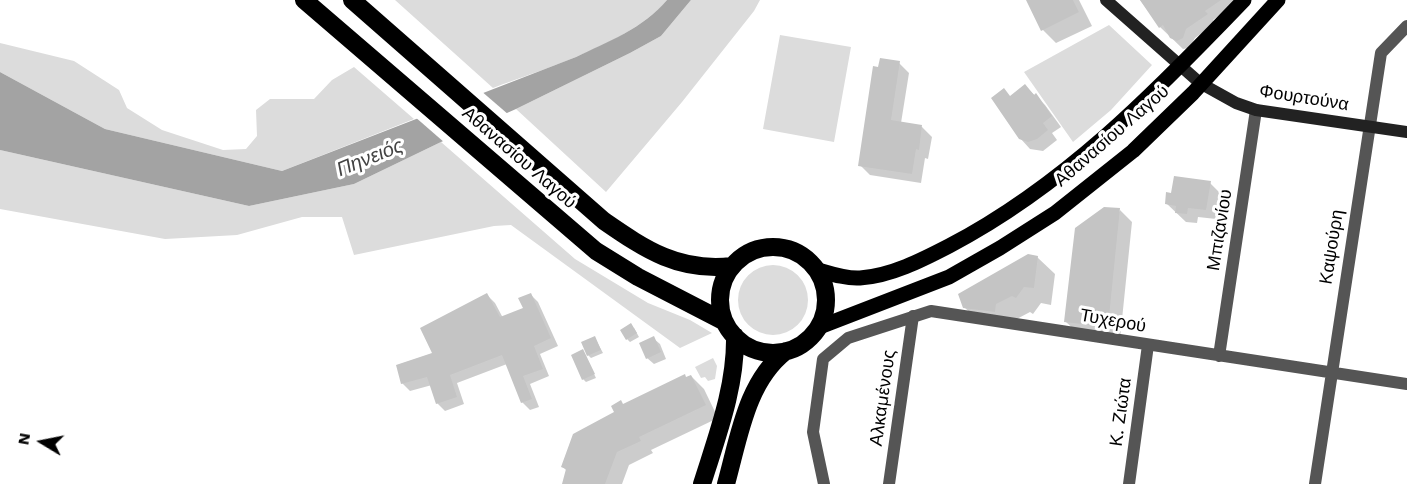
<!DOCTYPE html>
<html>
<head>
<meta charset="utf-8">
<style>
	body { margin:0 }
	#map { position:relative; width:1407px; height:484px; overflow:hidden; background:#fff; font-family:"Work Sans",sans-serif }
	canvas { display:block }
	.north { position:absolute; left:12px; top:412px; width:60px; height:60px; -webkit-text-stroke:4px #fff; paint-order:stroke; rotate:280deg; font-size:16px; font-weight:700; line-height:24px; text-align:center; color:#000 }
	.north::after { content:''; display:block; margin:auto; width:21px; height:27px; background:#000; clip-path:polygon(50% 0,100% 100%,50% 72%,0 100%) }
</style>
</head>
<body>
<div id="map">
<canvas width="1407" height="484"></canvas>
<div class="north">N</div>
</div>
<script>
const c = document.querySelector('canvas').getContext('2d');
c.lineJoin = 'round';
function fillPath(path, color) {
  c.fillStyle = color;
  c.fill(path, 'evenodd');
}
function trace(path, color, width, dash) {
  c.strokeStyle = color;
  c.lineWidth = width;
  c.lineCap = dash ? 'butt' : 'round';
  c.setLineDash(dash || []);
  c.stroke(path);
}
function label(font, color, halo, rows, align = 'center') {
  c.font = font + ' "Work Sans",sans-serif';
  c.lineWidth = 6;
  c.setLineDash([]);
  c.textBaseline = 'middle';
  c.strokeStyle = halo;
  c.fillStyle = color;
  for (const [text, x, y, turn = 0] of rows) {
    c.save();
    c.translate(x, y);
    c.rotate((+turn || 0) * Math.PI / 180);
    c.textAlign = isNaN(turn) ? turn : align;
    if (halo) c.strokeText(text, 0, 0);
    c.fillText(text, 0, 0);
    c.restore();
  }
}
fillPath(new Path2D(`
	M395,0H667C633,42 543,69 493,88Z
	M691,0H760L754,11L682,102L606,192L516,109L630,53L661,36Z
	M1109,25L1152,65L1111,110L1073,142L1024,72Z
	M780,35L851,47L834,142L763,129Z
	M0,43L74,61L119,90L127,108L162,130L223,150L246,149L257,136L256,110L270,99H314L332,80L354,67L414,119L282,171L105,129L0,72Z
	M441,142L575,259L648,303L690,320L712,333L680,348L511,225L494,226L354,255L342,217H302L237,235L165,239L0,209V150L249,206L354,184Z
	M738 300a35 35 0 1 1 70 0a35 35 0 1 1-70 0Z
	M713,358L717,366L715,379L708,381L705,377L701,378L695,367Z`), '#dcdcdc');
fillPath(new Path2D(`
	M667,0H691L661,36L630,53L516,109L441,142L354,184L249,206L0,150V72L105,129L282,171L576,57C607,42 644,28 667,0Z`), '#a3a3a3');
fillPath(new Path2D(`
	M480,90L509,115L445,143L414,116Z`), '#fff');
fillPath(new Path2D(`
	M1028,0H1079L1092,26L1056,43L1043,30Z
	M1140,0H1239L1213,20L1215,23L1195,38L1189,48L1183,49L1160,27Z
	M899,63L909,73L901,123L922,127L932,137L928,159L925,158L921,183L870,175L860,165Z
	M1025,86L1045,105L1061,127L1052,133L1057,140L1043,151L1030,149L1020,138L1011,97Z
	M1210,183L1220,193L1216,219L1198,217L1197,223L1186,222L1166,203L1173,194Z
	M1120,210L1132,222L1120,339L1079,334L1066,322Z
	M1037,257L1055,274L1051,305L1041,303L1033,314L1030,312L1013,321L982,324L964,307Z
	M530,294L538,302L558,346L540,354L549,376L530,384L539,407L530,410L522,402L507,364L457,383L464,404L445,411L437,403L432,385L410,391L402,383L434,354L487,295L495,303L503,318L525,309Z
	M634,328L639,337L630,342L627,339Z
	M595,338L603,353L591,358L588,355Z
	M653,338L660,344L666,359L654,364L647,358Z
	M583,351L596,378L586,382L583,379Z
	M691,376L704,389L718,418L651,450L653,453L629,465L622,484H563L567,471L563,467L624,405Z`), '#0003');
fillPath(new Path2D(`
	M1026,0H1073L1079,12L1041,31Z
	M1140,0H1221L1205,11L1208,14L1186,29L1183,38L1177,41L1170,38L1163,25L1159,28Z
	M880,58L900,61L891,120L922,125L919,150L916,149L912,174L858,166L873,66L878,67Z
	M1025,84L1034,95L1036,93L1052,116L1043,123L1048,130L1037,139L1028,142L1019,139L991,98L1004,88L1010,96Z
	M1174,176L1211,181L1206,210L1188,208L1187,214L1175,213L1176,206L1165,204L1166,192L1171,193Z
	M1104,207L1120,208L1108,327L1064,322L1075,228Z
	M1028,254L1038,256L1034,288L1024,287L1016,298L1012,296L996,304L995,312L963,308L958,294Z
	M487,293L500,317L523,308L518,298L531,293L551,338L534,346L543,369L523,376L532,399L521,403L502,355L450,375L457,397L436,404L427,377L401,384L396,365L432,353L420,328Z
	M631,323L637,333L626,340L620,330Z
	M595,336L601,350L587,356L581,342Z
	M654,336L661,352L646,359L639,343Z
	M583,349L595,374L582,380L571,355Z
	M685,374L686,377L691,375L706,405L639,437L641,441L617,452L605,484H562L566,469L561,467L573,434L614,412L611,406L621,400L623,404Z`), '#c4c4c4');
trace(new Path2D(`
	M1219,356L1256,110
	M824,484L813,432L823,359L848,338L931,311L1407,384
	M889,484L913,316
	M1129,484L1148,345
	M1315,484L1381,53L1407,26`), '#555', 12);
trace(new Path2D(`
	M1106,0L1200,83L1236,103L1256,110L1407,132`), '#222', 12);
trace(new Path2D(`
	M815,269C829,273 845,279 860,278C891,276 922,260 949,246C1064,186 1155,93 1244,0
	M817,328L949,277L1000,248L1055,213L1133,151L1193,93L1278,0`), '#000', 15);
trace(new Path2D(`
	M304,0L596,251L638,277L725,322
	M352,0L604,221C646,250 679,272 732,266
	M720 300a53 53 0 1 1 106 0a53 53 0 1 1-106 0Z
	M702,484C717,436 736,387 735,336
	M726,484C739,438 746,382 786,351`), '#000', 18);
label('18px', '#000', '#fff', [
	["Φουρτούνα",1304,98,9],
	["Αθανασίου Λαγού",1112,136,-41],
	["Αθανασίου Λαγού",519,158,41],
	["Μπιζανίου",1220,230,-81],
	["Καψούρη",1332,247,-81],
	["Τυχερού",1113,321,10],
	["Αλκαμένους",883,398,-82],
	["Κ. Ζιώτα",1121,412,-82]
]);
label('italic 20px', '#444', '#fff', [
	["Πηνειός",370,158,-22]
]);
</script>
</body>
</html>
